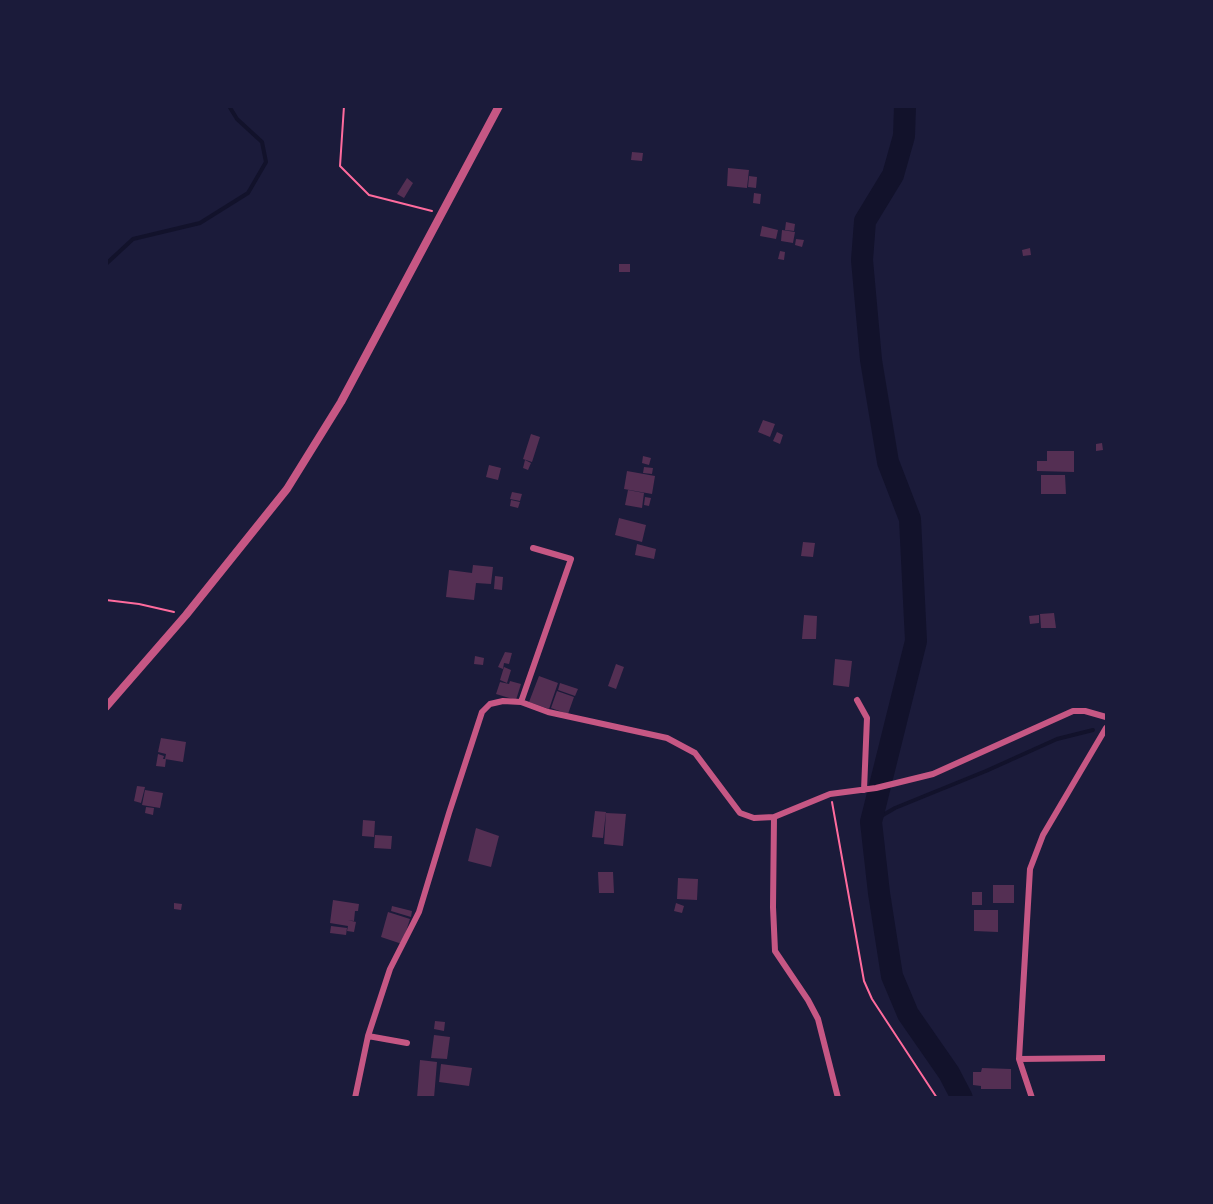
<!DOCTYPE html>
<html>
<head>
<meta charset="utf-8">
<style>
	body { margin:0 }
	#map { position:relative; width:1213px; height:1204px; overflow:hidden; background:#1b1b3a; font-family:"Alegreya Sans",sans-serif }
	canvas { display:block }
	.frame { position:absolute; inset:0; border:108px solid #1b1b3a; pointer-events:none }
</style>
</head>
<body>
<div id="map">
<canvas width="1213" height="1204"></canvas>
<div class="frame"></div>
</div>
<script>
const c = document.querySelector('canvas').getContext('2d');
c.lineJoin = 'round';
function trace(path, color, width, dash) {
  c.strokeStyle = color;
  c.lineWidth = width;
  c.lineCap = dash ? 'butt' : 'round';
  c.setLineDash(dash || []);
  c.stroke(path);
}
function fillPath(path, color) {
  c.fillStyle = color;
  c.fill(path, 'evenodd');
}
trace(new Path2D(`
	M106,264L133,239L200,223L248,193L266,162L262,142L237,119L229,106
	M871,822L895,808L986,771L1057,739L1093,730`), '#12122b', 4);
trace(new Path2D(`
	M905,106L904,136L893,175L865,221L862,260L871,360L888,462L910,519L916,641L871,822L879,893L892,976L908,1014L949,1073L962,1098`), '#12122b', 22);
fillPath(new Path2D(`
	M632,152L643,153L642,161L631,160Z
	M728,168L749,170L747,188L727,186Z
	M749,176L757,177L756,188L748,187Z
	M407,178L413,183L404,198L397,194Z
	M754,193L761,194L760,204L753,203Z
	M786,222L795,224L794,231L785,230Z
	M762,226L778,230L776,239L760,236Z
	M782,230L795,232L793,243L781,241Z
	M796,239L804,240L802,247L795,245Z
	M1030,248L1031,255L1023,256L1022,250Z
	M780,251L785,252L784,260L778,259Z
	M619,264H630V272H619Z
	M763,420L775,424L770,437L758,432Z
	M777,432L783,435L780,444L773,441Z
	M531,434L540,437L532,462L523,459Z
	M1102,443L1103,450L1096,451V444Z
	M1047,451H1074V472L1037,471V461H1047Z
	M643,456L651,458L649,465L642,463Z
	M525,460L531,463L528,470L523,468Z
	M489,465L501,468L498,480L486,477Z
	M644,467L653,468L652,474L643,473Z
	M627,471L655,476L652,494L624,489Z
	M1041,475H1065L1066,494H1041Z
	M628,490L644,493L642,508L625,505Z
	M512,492L522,494L520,501L510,499Z
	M645,497L651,498L649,506L644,505Z
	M511,500L520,502L518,508L510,506Z
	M619,518L646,525L642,542L615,535Z
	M803,542L815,543L813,557L801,556Z
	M637,544L656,549L654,559L635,555Z
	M473,565L493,567L491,584L476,583L474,600L446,597L449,570L472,573Z
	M495,576L503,577L502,590L494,589Z
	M1054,613L1056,628H1041L1040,614Z
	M804,615L817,616L816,639H802Z
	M1039,615V623L1030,624L1029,616Z
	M505,652L512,653L509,664L504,663L503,669L498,667Z
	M475,656L484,658L483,665L474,664Z
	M835,659L852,661L849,687L833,685Z
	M616,664L624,667L616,689L608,686Z
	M504,667L511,670L507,683L500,680Z
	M539,676L558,683L549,709L529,702Z
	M510,681L521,684L516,700L496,694L500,682L509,684Z
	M560,683L578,689L575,696L558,690Z
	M557,691L574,697L568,714L551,708Z
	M161,738L186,742L183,762L165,759L166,754L158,752Z
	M158,754L164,756L163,759H166L165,767L156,766Z
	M137,786L145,787L141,803L134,801Z
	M145,790L163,793L160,808L142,805Z
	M146,807L154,808L153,815L145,813Z
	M595,811L606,812L603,838L592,837Z
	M606,813L626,814L623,846L604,844Z
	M363,820L375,821L374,837L362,836Z
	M476,828L499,836L491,867L468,861Z
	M375,835L392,836L391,849L374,848Z
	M598,872H613L614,893H599Z
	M678,878L698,879L697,900L677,899Z
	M993,885H1014V903H993Z
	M972,892H982V905H972Z
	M333,900L359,904L358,911H355L354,921L348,920L356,922L354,932L347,931L348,926L330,923Z
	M174,903L182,904L181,910L174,909Z
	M676,903L684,906L682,913L674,911Z
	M392,906L412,911L411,917L391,911Z
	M974,910H998V932L974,931Z
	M388,912L410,919L402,944L381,937Z
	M331,926L347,928L346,935L330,933Z
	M435,1021L445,1022L444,1031L434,1029Z
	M434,1035L450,1037L447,1059L431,1058Z
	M420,1060L437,1062L434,1098H417Z
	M441,1064L472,1068L469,1086L439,1082Z
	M982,1068L1011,1069V1089H981V1086L973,1085V1072H981Z`), '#542f53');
trace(new Path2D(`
	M344,106L340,166L369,195L432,211
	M106,600L139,604L174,612
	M832,802L864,981L872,999L937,1098`), '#ff6b9d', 2);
trace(new Path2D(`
	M857,700L867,718L864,790
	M521,702L571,559L533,548
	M774,817L773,907L775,951L808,1000L818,1019L838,1098
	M407,1043L368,1036L390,969L419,912L449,813L482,712L490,704L503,701L521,702L548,712L667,738L695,753L740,813L754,818L774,817L830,794L876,788L933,774L1073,711H1085L1106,717
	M1019,1059L1106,1058
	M355,1098L368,1036
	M1032,1098L1019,1059L1030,869L1043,835L1106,728`), '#c65784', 6);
trace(new Path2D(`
	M106,707L186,615L287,489L341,402L499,106`), '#c65784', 8);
</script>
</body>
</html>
